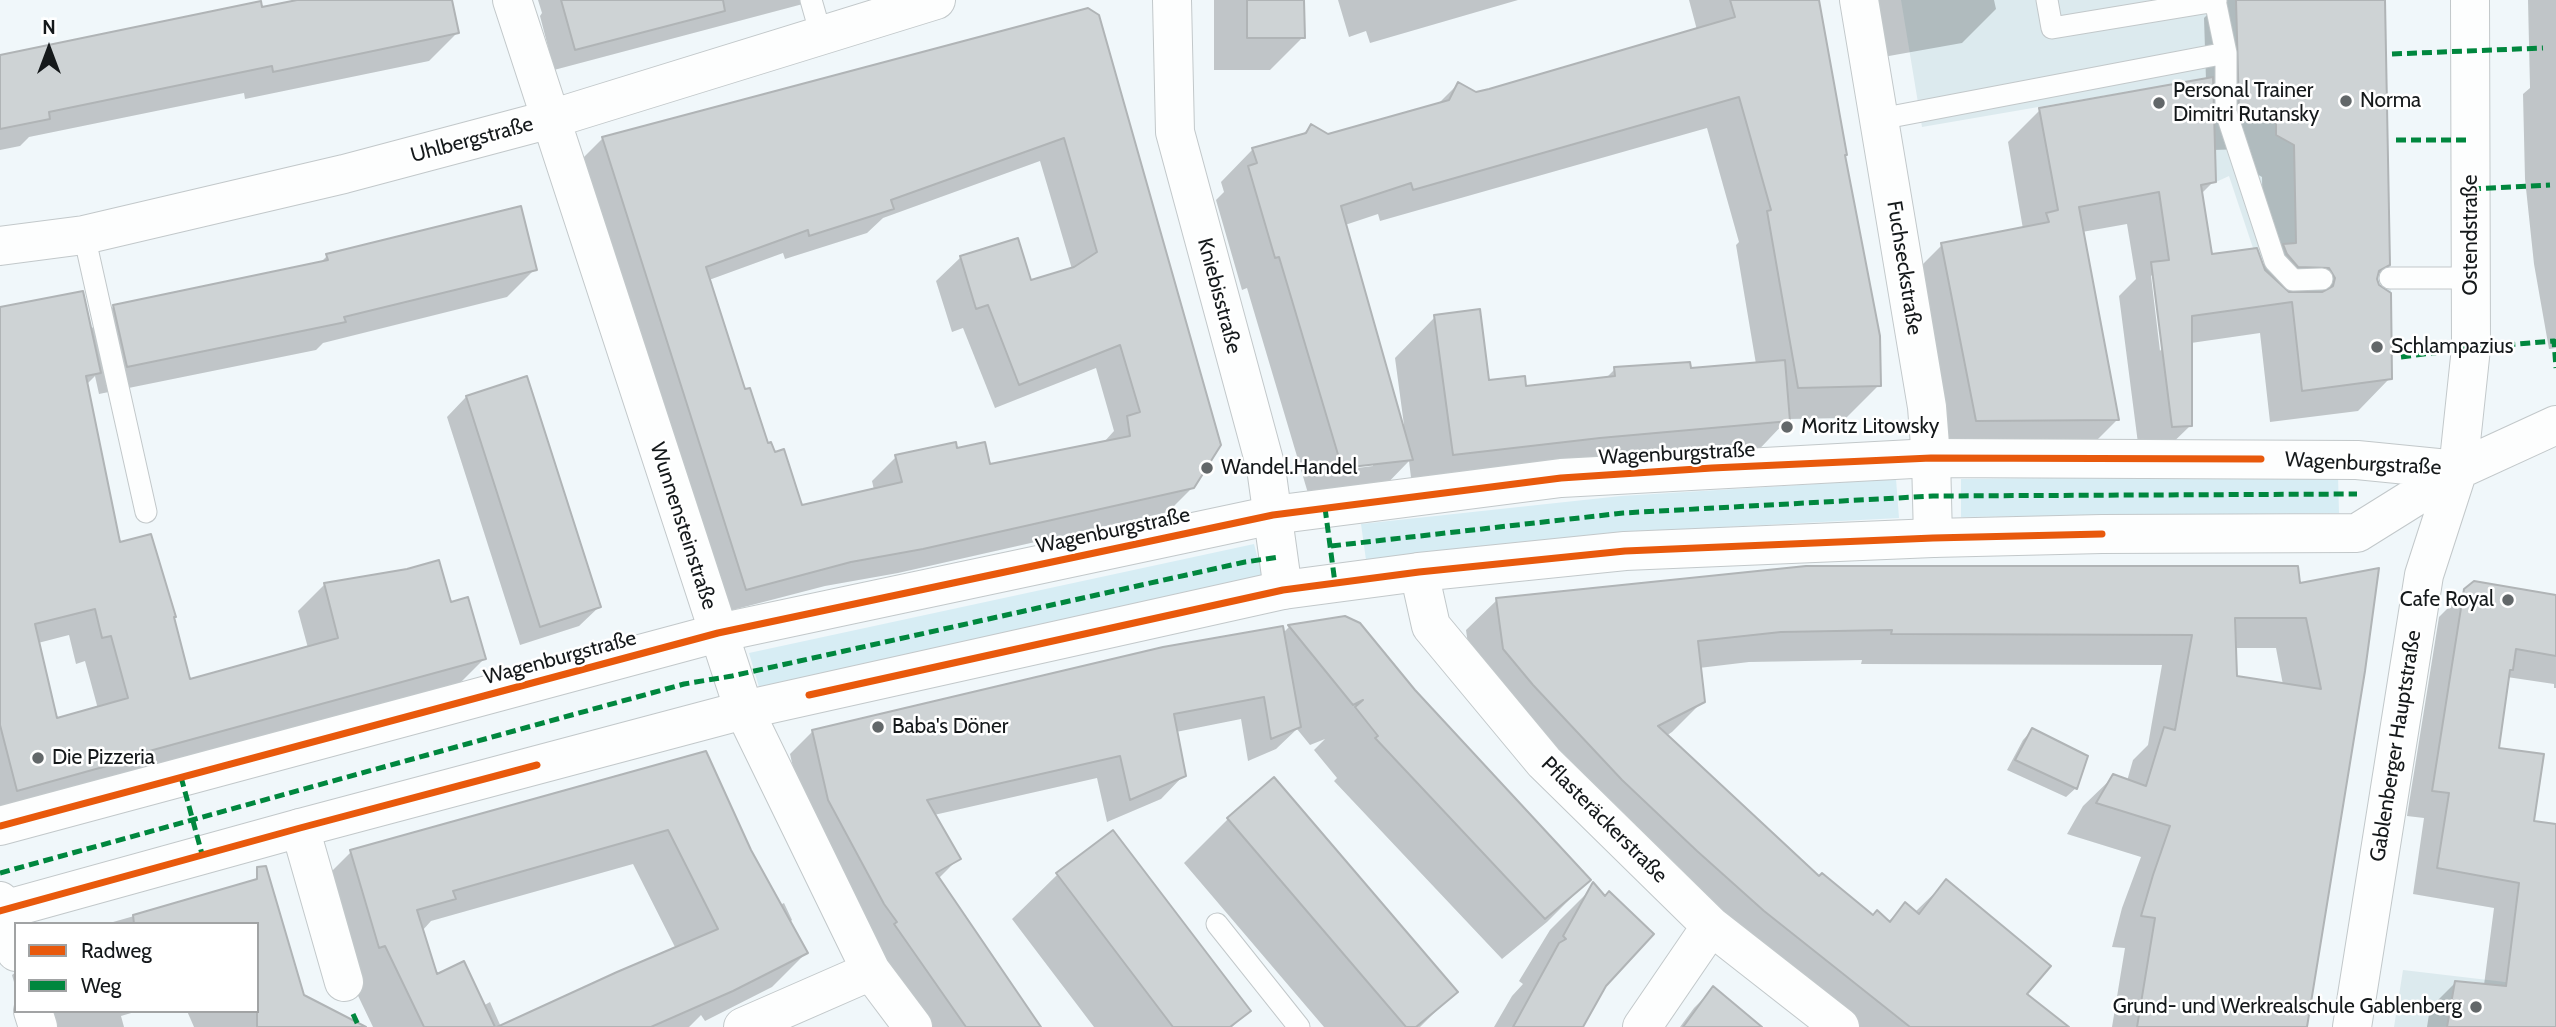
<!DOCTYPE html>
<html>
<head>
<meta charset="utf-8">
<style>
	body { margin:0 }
	#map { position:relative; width:2556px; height:1027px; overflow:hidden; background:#f0f7fa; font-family:Cabin,sans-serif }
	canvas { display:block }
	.legend { position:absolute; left:14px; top:922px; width:245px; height:91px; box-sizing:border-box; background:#fff; border:2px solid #a1a3a4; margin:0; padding:9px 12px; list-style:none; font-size:21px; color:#15191b }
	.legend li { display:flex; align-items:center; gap:14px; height:35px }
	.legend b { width:35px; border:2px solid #a1a3a4 }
	.north { position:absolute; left:14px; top:14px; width:70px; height:70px; -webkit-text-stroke:5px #fff; paint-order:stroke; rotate:0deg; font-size:19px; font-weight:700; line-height:28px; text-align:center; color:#15191b }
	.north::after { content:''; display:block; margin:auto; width:24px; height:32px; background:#15191b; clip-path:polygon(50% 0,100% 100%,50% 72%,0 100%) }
</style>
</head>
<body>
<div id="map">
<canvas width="2556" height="1027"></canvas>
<ul class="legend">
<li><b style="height:9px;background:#e8590c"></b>Radweg</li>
<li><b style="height:9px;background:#00873e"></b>Weg</li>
</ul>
<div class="north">N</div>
</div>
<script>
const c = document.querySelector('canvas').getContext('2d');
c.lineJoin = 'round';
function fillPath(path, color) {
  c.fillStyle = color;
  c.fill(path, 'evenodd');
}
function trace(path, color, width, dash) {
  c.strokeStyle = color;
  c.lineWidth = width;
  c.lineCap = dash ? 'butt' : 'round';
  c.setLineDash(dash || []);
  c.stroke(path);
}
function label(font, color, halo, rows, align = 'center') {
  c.font = font + ' Cabin,sans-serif';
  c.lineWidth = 5;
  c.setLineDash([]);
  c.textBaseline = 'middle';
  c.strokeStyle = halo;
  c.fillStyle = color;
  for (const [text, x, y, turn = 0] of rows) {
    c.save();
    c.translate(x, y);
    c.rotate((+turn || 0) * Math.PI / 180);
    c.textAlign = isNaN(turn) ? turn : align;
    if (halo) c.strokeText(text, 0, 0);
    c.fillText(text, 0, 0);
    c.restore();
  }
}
fillPath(new Path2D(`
	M1901,0H2385L2391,293L2323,295L2293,287L2269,296L2229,176L2216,182L2213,77L1922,127Z
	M2403,970L2556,988V1027H2394Z`), '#dceaee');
fillPath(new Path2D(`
	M2338,475L2339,513L1961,517V479Z
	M1896,479L1899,518L1630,532L1366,560L1361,524L1621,496Z
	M1254,544L1263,579L759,687L749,653Z`), '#d7edf4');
fillPath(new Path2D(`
	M306,0H451L457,33L429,61L245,99L244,93L29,137L20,146L0,150V56Z
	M538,0H818L554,70L540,16L542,13Z
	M1214,0H1303V37L1270,70H1214Z
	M1338,0H1518L1370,43L1366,31L1349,37Z
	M1689,0H1817L1879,385L1846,418L1788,419L1748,461L1413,494L1409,461L1379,492L1310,500L1247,288L1242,290L1216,200L1224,192L1221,182L1253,149L1301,136L1311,126L1328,136L1437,105L1458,84L1476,94L1697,30ZM1707,128L1739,242L1736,245L1756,364L1689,370L1615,369L1605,379L1524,388L1488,382L1435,317L1395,358L1404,425L1402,426L1345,225L1378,214L1380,221ZM1373,463V466L1334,471V468Z
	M1861,0H1994L1996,9L1962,43L1872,59Z
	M2222,0H2383L2388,264L2376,277L2390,378L2358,411L2270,422L2260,333L2191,343V425L2158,457L2140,459L2119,296L2136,279L2127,224L2082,232L2117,420L2085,452L1944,453L1910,277L1942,245L2023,229L2008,142L2040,110L2206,80L2204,18ZM2245,149V167L2262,177L2264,271L2210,256L2201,194L2214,181L2213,150ZM2154,273L2163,347L2160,351L2151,276Z
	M2528,0H2556V348L2549,349L2534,264L2525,179L2523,94L2530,88Z
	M1088,10L1193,487L1168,512L898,573L825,586L721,613L578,163L603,138ZM1040,161L1072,269L1030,282L961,257L936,281L952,332L963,328L995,408L1096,368L1114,431L1104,442L988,466L956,450L896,457L872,481L874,490L801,507L766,446L743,391L709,280L783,253L785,259L867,233L883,218Z
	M327,256L535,269L507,297L323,343L316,350L99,394L95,376L86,385L119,544L189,681L308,648L298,611L325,584L450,604L484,659L458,685L0,814V308L90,330L114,306L320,263ZM69,635L76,664L85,661L98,709L56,720L38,643Z
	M526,378L599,607L579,626L520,645L447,417L466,397Z
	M2377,570L2306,1027H2112L2125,948L2112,947L2122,908L2141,857L2067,834L2083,806L2114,776L2127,781L2133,760L2148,745L2162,665L1861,664L1862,660L1749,662L1699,668L1703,701L1672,732L1666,736L1819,878L1873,917L1888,922L1906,904L1915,912L1946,882L2025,994L2066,1027H1840L1473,680L1466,630L1497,600L2298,585ZM2234,648H2276L2283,685L2235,678Z
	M2465,591L2556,596V688H2554V684L2507,677L2497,749L2532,822L2556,826V1027H2427L2430,1008L2456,982L2484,985L2494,908L2413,894L2424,818L2407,816L2439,617Z
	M1345,618L1589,880L1547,922L1502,959L1334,781L1337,778L1314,750L1325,739L1310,745L1297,729L1276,749L1248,761L1241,719L1176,732L1184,775L1161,799L1107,822L1097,778L934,815L958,859L938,879L1039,1027H927L872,948L806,824L790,754L813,731L1282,634L1289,627Z
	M2032,730L2076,788L2066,797L2007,770L2023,740Z
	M705,753L750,851L780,905L784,903L792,920L789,923L806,953L772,987L705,1021L701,1015L689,1027H373L350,979L316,887L351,852ZM633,864L676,949L501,1027L490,1002L483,1006L436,976L422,931L431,921Z
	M1273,780L1455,992L1420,1027H1324L1184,863L1228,819Z
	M1112,833L1248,1011L1232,1027H1094L1012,919L1057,875Z
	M268,878L302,997L341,1027H194L187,1011H257V924H106Z
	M1594,886L1605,898V985L1581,1027H1494L1512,996L1523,984L1519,981L1550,930Z
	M16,972V989L12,975Z
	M1713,989L1760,1027H1680L1694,1008Z
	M21,1011H138L121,1016L124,1027H25Z`), '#0003');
const building = new Path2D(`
	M297,0H452L459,33L273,72L272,66L49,112L50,119L0,129V55L261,1L262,7Z
	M561,0H723L725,11L575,50Z
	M1247,0H1304L1305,38H1247Z
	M1730,0H1819L1847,155H1845L1880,336L1881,386L1798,388L1767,211L1771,210L1739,97L1413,190L1411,183L1341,206L1413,460L1342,468L1279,257L1275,258L1248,166L1257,163L1252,148L1306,133L1311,124L1328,134L1449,100L1458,82L1476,92L1489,89L1735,17Z
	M2236,0H2385L2390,265L2379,271L2377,279L2379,285L2391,293L2392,379L2302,391L2292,302L2192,316V426L2172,427L2151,262L2169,260L2159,192L2079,207L2119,420L1976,421L1941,243L2049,222L2046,213L2058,210L2039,108L2213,77L2216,182L2201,185L2212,254L2257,248L2265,270L2289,292H2322L2333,286L2335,278L2329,268L2298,267L2287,254L2283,244L2296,243L2294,145L2276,135V117L2242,118L2239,110Z
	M1088,8L1099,15L1221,445L1194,488L923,549L851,562L746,590L602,137ZM1064,138L1097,252L1074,267L1031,280L1018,238L960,256L976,309L988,305L1019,385L1120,345L1140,412L1127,416L1130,436L990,464L985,442L957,448L956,442L895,455L902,482L802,505L784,449L775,452L771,442L768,443L750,388L745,389L706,267L808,230L809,236L894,209L891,200Z
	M521,206L537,270L344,317L346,322L127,367L113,305L328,260L326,254Z
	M83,291L101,373L86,376L120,542L151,534L176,617H174L190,679L338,638L324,583L407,569L439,560L451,602L468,597L486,659L120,759L121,762L17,791L0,725V307ZM95,609L102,638L111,636L128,698L57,718L35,624Z
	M1480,309L1489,380L1525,376L1526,386L1615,376L1614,367L1690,362L1691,368L1785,360L1790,421L1600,438L1453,455L1434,315Z
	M527,376L601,607L540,627L466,396Z
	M1806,566H2298L2300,583L2379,568L2365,671L2307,1027H2137L2155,918L2141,916L2153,875L2170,826L2096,803L2113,774L2146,786L2164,727L2175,730L2192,635L1891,634L1892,630L1781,632L1698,641L1705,702L1658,726L1819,876L1822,873L1873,915L1877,910L1890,922L1905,902L1919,914L1946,879L2051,966L2027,994L2069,1027H1910L1764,911L1697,851L1622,780L1533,685L1503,649L1496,598ZM2235,618H2306L2321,689L2237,676Z
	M2474,581L2556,595V656L2516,649L2513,670H2510L2499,748L2544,754L2534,821L2556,824V1027H2447L2455,981L2506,986L2519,883L2437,868L2449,793L2432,791L2464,589Z
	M1345,616L1360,623L1415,690L1591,880L1545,919L1375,738L1378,736L1355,707L1363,700L1353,705L1288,625Z
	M1283,626L1301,727L1271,739L1264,697L1174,714L1186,776L1130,800L1120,756L927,800L961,859L936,873L1041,1027H966L894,924L897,922L884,904L828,800L812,730L1163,647Z
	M2032,728L2088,756L2077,789L2015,760Z
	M706,751L751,850L808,953L733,991L651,1027H497L617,972L718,929L668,830L453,891L456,899L417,910L437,974L464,961L495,1027H424L385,946L379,948L350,850Z
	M1274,777L1458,992L1416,1027H1406L1227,818Z
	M1113,830L1251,1011L1230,1027H1173L1056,873Z
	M266,866L304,995L366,1027H257V924H134L133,915L257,879V867Z
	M1593,882L1605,896L1609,891L1654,934L1606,986L1583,1027H1513L1559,943L1566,939L1563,936Z
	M1713,986L1762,1027H1683Z`);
fillPath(building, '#ced3d5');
trace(building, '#b0b4b6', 2);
const lane = new Path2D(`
	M811,0L821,35
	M2047,0L2052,28L2216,1
	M2215,0L2226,53V112L2275,261L2293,280L2322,279
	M1880,119L2226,53
	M84,235L146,512
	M2390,278H2471
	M1217,924L1299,1027`);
const street = new Path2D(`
	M512,0L744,710L871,971L913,1027
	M1172,0L1175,132L1266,468L1283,590
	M1859,0L1927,407L1931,458L1933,538
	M0,246L84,235L344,174L551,119L936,0
	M1419,572L1431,626L1544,762L1711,926L1840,1027
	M300,828L344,982
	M0,901L16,952
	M33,1011L38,1027
	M743,1027L871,971
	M1642,1027L1711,926`);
const secondary = new Path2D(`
	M0,826L718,633L1273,515L1561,478L1931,458L2357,460L2458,470
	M0,911L300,828L744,710L1283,590L1419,572L1625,551L1933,538L2102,534L2357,533L2458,470L2556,425
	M2352,1027L2424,575L2458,470L2471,348L2470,0`);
trace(lane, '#c2c8ca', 23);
trace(street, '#c2c8ca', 40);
trace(secondary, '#c2c8ca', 40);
trace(lane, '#fdfefe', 21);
trace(street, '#fdfefe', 38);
trace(secondary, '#fdfefe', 38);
trace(new Path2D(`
	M2392,54L2543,48
	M2396,140H2471
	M2471,189L2550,185
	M2401,357L2471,348L2554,341L2556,368
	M1325,508L1335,583
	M1331,546L1623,513L1933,496L2357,494
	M181,777L202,854
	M0,873L684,684L732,676L1245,562L1279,557
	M353,1014L359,1027`), '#00873e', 5, [10, 5]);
trace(new Path2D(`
	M809,695L1283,590L1419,572L1625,551L1933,538L2102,534
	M0,826L718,633L1273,515L1561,478L1712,468L1931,458L2261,459
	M0,911L300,828L537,765`), '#e8590c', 7);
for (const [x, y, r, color] of [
	[2346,101,7,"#626769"],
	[2159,103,7,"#626769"],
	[2377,347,7,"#626769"],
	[1787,427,7,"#626769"],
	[1207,468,7,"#626769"],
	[2508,600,7,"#626769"],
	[878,727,7,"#626769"],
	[38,758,7,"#626769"],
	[2476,1007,7,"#626769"]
]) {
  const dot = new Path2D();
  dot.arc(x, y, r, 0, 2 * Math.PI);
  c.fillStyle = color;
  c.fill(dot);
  trace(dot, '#fff', 2.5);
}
label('21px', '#15191b', '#fff', [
	["Personal Trainer",2173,91],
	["Dimitri Rutansky",2173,115],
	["Norma",2360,101],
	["Schlampazius",2391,347],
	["Moritz Litowsky",1801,427],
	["Wandel.Handel",1221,468],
	["Cafe Royal",2494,600,"right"],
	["Baba's Döner",892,727],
	["Die Pizzeria",52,758],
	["Grund- und Werkrealschule Gablenberg",2462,1007,"right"]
], 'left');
label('21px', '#15191b', '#fff', [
	["Uhlbergstraße",472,140,-15],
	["Ostendstraße",2471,235,-90],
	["Fuchseckstraße",1904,268,81],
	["Kniebisstraße",1219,296,75],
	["Wagenburgstraße",1677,454,-3],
	["Wagenburgstraße",2363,464,3],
	["Wunnensteinstraße",683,526,72],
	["Wagenburgstraße",1113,531,-12],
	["Wagenburgstraße",560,658,-15],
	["Gablenberger Hauptstraße",2396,746,-81],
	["Pflasteräckerstraße",1604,820,45]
]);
</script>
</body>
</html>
